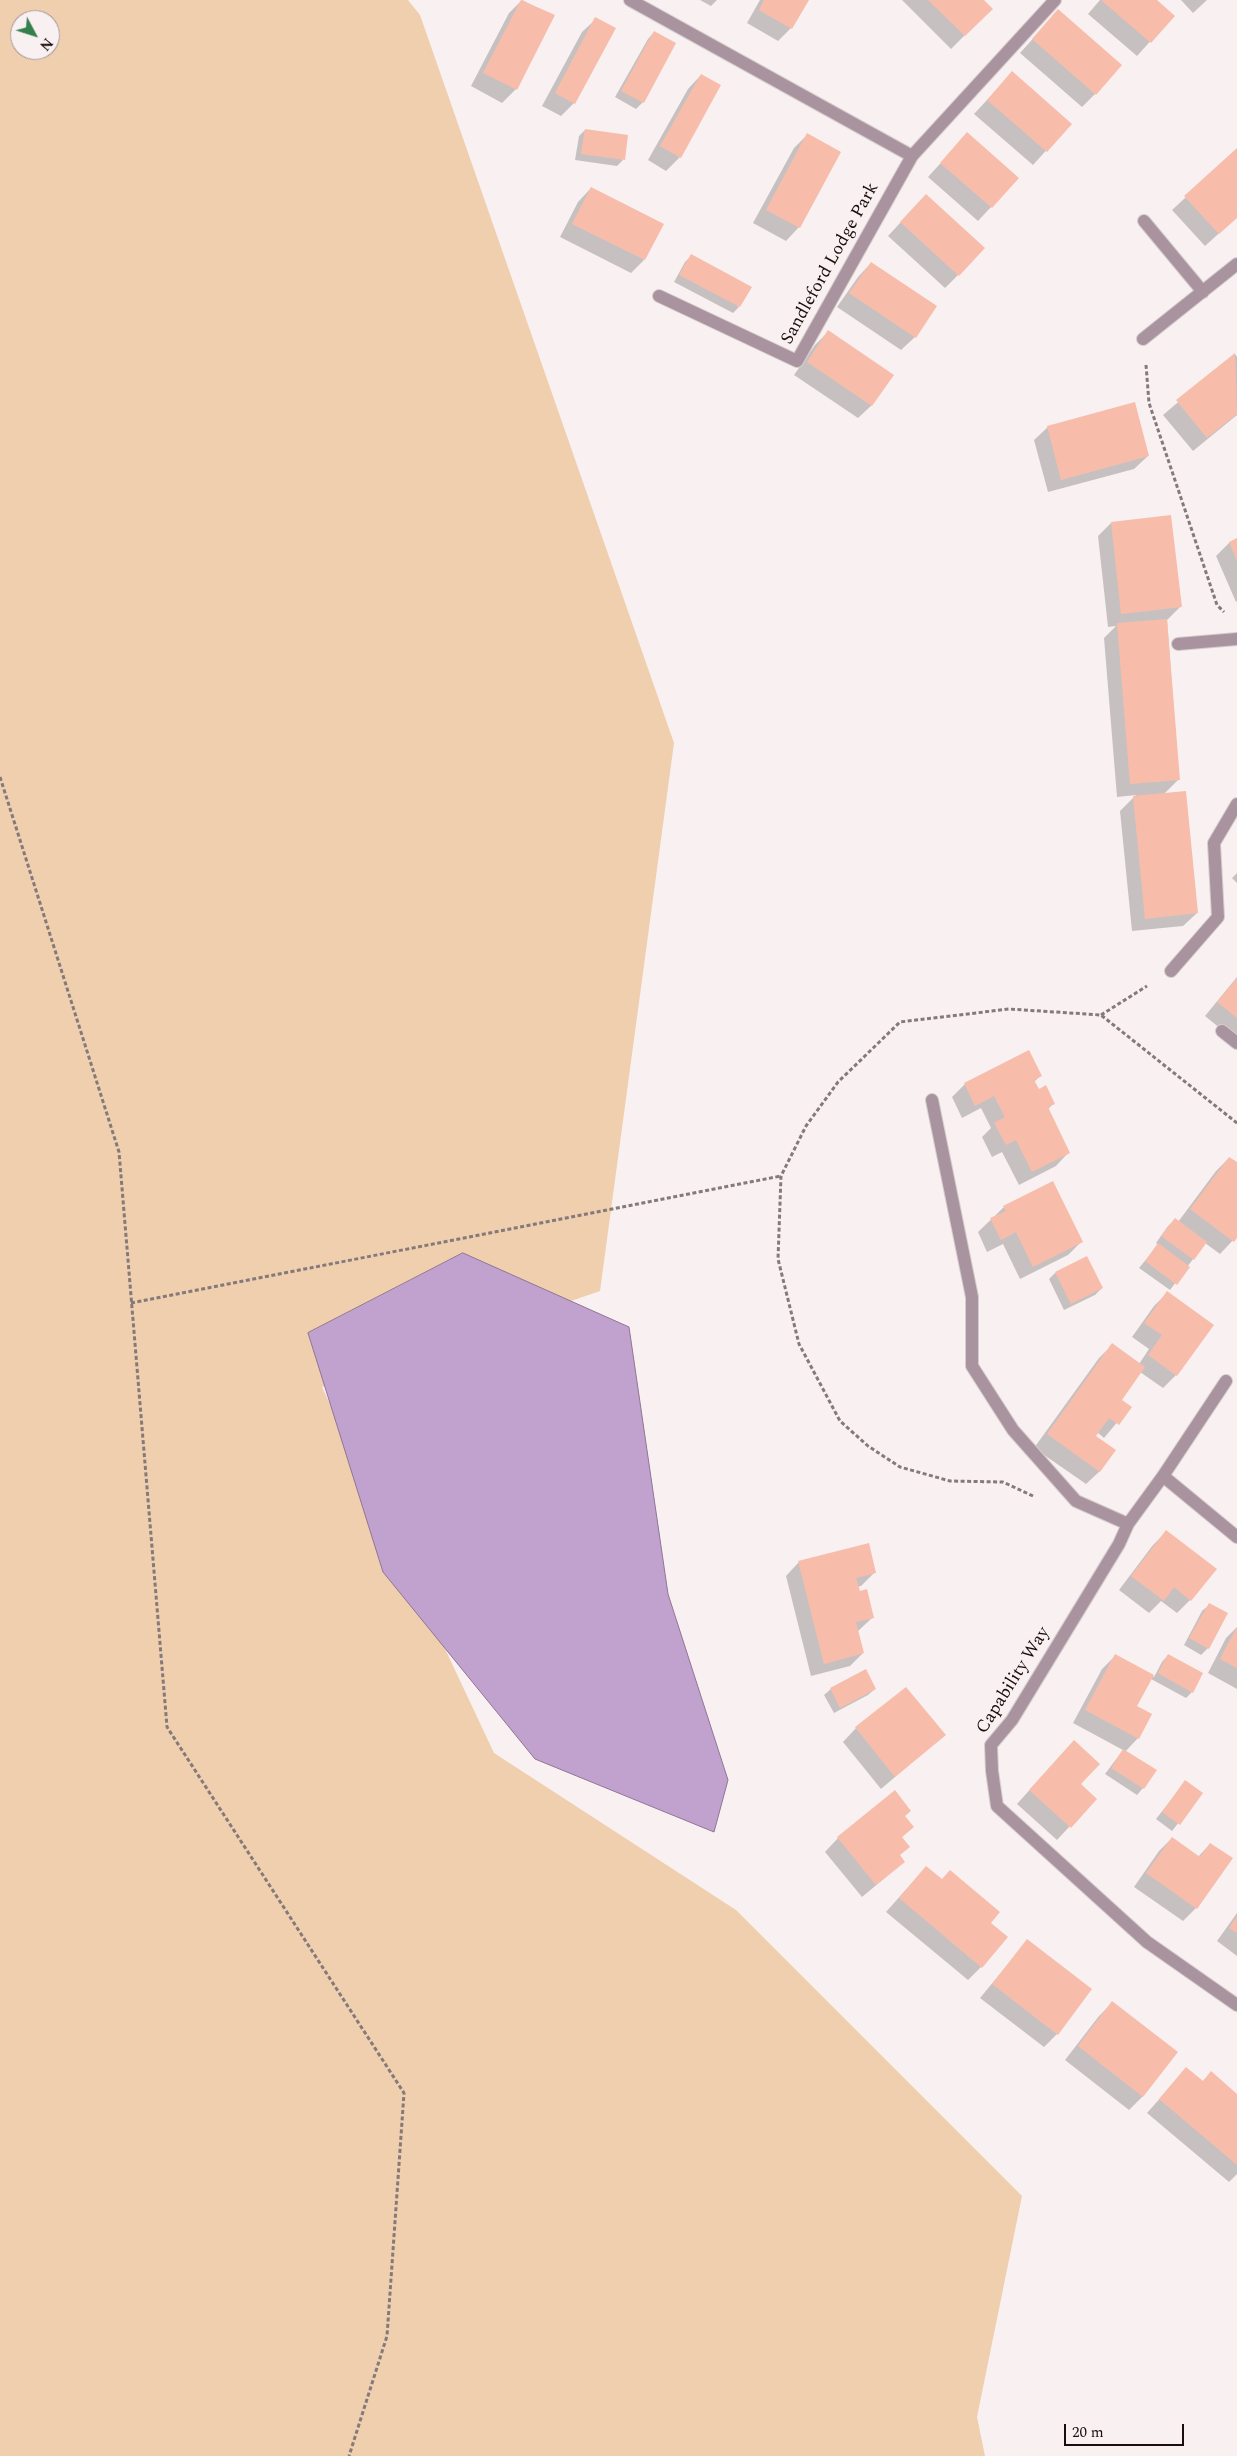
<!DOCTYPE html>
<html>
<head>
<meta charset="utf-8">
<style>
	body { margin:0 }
	#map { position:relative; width:1237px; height:2456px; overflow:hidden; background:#f9f0f1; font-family:Spectral,serif }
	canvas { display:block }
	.north { position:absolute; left:10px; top:10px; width:50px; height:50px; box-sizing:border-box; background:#f9f0f1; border:1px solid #a09596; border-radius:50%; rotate:130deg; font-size:14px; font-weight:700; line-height:20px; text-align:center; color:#1b0d0e }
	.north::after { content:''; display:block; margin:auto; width:18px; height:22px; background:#357f4d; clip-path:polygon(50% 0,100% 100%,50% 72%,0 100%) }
	.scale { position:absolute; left:1064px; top:2424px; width:120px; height:22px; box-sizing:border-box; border:2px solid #1b0d0e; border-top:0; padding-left:6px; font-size:15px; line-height:18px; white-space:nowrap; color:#1b0d0e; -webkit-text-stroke:4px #f9f0f1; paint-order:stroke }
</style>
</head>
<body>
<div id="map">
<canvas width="1237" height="2456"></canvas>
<div class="north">N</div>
<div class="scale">20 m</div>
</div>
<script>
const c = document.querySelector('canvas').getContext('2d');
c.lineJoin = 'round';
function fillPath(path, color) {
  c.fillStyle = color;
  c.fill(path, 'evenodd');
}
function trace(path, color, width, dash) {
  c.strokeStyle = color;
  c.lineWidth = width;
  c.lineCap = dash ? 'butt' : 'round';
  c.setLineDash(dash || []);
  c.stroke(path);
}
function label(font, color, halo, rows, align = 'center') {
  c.font = font + ' Spectral,serif';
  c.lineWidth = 5;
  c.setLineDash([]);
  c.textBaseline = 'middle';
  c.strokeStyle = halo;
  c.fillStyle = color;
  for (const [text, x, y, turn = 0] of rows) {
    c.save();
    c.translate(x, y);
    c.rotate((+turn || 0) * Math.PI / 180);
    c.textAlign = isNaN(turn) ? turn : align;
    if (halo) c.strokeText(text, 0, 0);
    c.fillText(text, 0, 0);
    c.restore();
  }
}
fillPath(new Path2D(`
	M0,0H408L420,15L674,743L600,1291L322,1387L494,1753L736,1910L1022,2196L977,2417L985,2456H0ZM20,20H50V50H20Z`), '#efcfae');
const water = new Path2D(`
	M463,1253L629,1327L668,1594L728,1780L714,1832L535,1759L383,1572L308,1333Z`);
fillPath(water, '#c1a2cf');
trace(water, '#8f7595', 1);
fillPath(new Path2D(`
	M522,0L553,16L516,89L502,103L471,86L509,13Z
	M700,0H717L711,6Z
	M760,0H808L791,28L778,41L747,23Z
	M902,0H982L991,9L951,49Z
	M1100,0H1155L1173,16L1137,56L1088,14Z
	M1181,0H1207L1193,13Z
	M1058,11L1095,94L1082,107L1020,53Z
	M596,19L574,103L561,116L542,106L582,32Z
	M654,32L675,44L643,102L636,109L615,97L648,39Z
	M1012,73L1070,124L1033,165L974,114Z
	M701,75L719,85L680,157L666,171L648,160L688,89Z
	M585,130L623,160L617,166L575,160L579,136Z
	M967,134L1018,178L978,221L928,177Z
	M807,135L839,152L799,227L786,241L753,223L794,148Z
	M1237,150V217L1205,246L1172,210Z
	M591,188L644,260L631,273L560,237L578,202Z
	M913,209L958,275L945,288L888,236Z
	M691,256L739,307L733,313L674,282L685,262Z
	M871,263L915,337L901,350L837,307L858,277Z
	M828,332L872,405L858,418L794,375L815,345Z
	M1235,354L1237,357V415L1193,451L1163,415Z
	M1048,427L1148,456L1134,469L1048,492L1034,440Z
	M1111,523L1180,607L1167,620L1179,779L1163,795L1197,913L1183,926L1132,931L1120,811L1136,795L1117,797L1104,638L1116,626L1108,627L1098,536Z
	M1237,539V601L1236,602L1216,556L1229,543Z
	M1237,873V883L1232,878Z
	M1237,977V1034L1232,1038L1205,1016Z
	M1040,1076L1034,1082L1038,1090L1053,1104L1048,1109L1069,1152L1056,1166L1019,1185L1002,1152L992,1157L982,1137L991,1128L981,1108L962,1118L952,1097L965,1084Z
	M1229,1158L1237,1164V1236L1220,1254L1205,1243L1170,1290L1139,1268L1158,1245L1156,1243L1168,1226L1175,1220L1178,1222L1216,1171Z
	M1004,1207L1081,1242L1068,1255L1020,1279L1003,1244L987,1252L978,1232Z
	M1055,1273L1102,1288L1095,1295L1064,1310L1049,1279Z
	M1167,1293L1176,1375L1163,1388L1140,1372L1120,1400L1130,1407L1104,1438L1097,1432L1094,1436L1100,1471L1086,1484L1034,1448L1099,1358L1112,1345L1139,1364L1149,1349L1132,1337L1154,1306Z
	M1166,1532L1190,1600L1177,1613L1161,1601L1149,1613L1119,1590L1153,1545Z
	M799,1562L875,1572L861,1586L857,1587L872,1618L857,1632L863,1653L850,1666L811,1676L786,1576Z
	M1209,1605L1208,1648L1201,1655L1184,1645L1202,1611Z
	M1237,1627V1689L1208,1673L1226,1638Z
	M1168,1655L1192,1692L1186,1698L1151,1679L1136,1706L1138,1738L1125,1752L1143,1788L1137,1795L1105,1774L1123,1750L1073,1723L1102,1669L1115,1656L1154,1677L1162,1662Z
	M831,1689H875L868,1695L834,1713L824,1695Z
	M856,1728L944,1735L881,1789L843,1742Z
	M1061,1755L1079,1785L1095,1799L1057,1840L1017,1804Z
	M1186,1781L1202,1793L1172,1831L1156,1819Z
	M904,1816L913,1827L901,1838L899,1856L904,1862L862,1897L825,1852L838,1838Z
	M1172,1838L1198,1857L1210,1844L1196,1908L1183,1921L1134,1887L1159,1851Z
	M926,1867L981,1967L968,1980L886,1912Z
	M1237,1913V1956L1217,1941Z
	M1027,1941L1057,2034L1044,2047L980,1998Z
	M1112,2003L1143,2096L1129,2110L1065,2060L1099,2016Z
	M1186,2069L1202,2082L1211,2073L1237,2095V2174L1229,2182L1147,2113Z`), '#0003');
fillPath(new Path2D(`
	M521,0L555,15L517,90L483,73Z
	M764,0H809L792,29L759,10Z
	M928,0H984L993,9L965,36Z
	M1101,0H1157L1175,16L1151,43Z
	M1058,9L1122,65L1096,95L1032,39Z
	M595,17L616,28L575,104L555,93Z
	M654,31L676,43L644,103L621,91Z
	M1012,71L1072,124L1047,152L987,100Z
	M701,74L721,85L681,158L660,146Z
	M585,129L628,135L625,160L581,154Z
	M967,132L1019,178L992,208L940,163Z
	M807,133L841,152L800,228L766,210Z
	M1237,148V218L1219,234L1184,196Z
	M591,187L664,224L645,260L572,224Z
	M926,194L985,248L959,276L900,222Z
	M691,254L752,287L740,307L679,275Z
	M871,262L937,306L916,338L849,293Z
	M828,330L894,375L872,406L807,362Z
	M1235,353L1237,414L1207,438L1176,400Z
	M1135,402L1149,456L1061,480L1047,426Z
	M1171,515L1182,607L1121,614L1111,522Z
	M1237,538V561L1229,542Z
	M1167,619L1180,780L1130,784L1117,623Z
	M1186,791L1198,913L1145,919L1133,796Z
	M1237,978V1018L1217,1002Z
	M1029,1050L1042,1076L1034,1080L1039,1089L1046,1085L1055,1104L1048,1107L1070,1153L1032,1172L1016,1140L1006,1145L994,1123L1005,1117L994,1096L975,1106L964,1083Z
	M1229,1157L1237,1162V1238L1234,1242L1190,1209Z
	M1053,1181L1083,1242L1033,1267L1016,1232L1001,1240L990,1218L1006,1211L1003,1206Z
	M1175,1218L1207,1242L1194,1260L1161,1236Z
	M1158,1243L1190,1267L1177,1285L1145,1261Z
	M1087,1256L1103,1288L1071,1304L1055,1272Z
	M1167,1291L1214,1325L1177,1376L1148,1355L1162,1335L1144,1323Z
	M1112,1343L1145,1367L1122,1400L1132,1407L1119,1425L1109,1418L1096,1436L1116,1450L1100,1472L1047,1434Z
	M1166,1530L1217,1569L1191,1601L1174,1587L1164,1601L1131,1576Z
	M869,1543L876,1573L856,1578L860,1591L867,1589L874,1618L856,1622L864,1653L824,1664L798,1561Z
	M1209,1603L1228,1613L1209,1649L1189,1638Z
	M1237,1627V1668L1220,1659Z
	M1115,1654L1154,1675L1137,1706L1152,1714L1139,1739L1085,1710Z
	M1168,1654L1203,1673L1193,1693L1158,1673Z
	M866,1669L876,1689L840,1708L830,1688Z
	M906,1687L946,1735L895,1777L855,1727Z
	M1074,1740L1100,1764L1081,1784L1097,1799L1071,1828L1029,1790Z
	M1123,1749L1157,1770L1144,1789L1111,1768Z
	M1185,1780L1203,1793L1180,1825L1162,1812Z
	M895,1790L911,1811L905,1816L914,1827L902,1837L910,1847L900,1855L905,1862L876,1885L837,1837Z
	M1172,1837L1200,1857L1210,1843L1233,1858L1197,1909L1146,1873Z
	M926,1866L942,1879L950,1870L1000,1912L991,1923L1008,1937L982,1968L899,1898Z
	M1237,1916V1933L1229,1928Z
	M1027,1939L1092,1989L1058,2035L992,1984Z
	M1112,2001L1178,2052L1143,2097L1078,2046Z
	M1186,2067L1203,2081L1211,2071L1237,2094V2165L1159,2099Z`), '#f7bdaa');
const minor = new Path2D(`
	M630,0L912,156L797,361L659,296
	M912,156L1055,0
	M1144,221L1203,292
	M1143,339L1237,264
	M1178,644L1237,639
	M1171,971L1218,917L1214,843L1237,804
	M1222,1031L1237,1043
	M932,1100L972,1297V1366L1013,1430L1076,1501L1128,1524
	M1163,1476L1226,1381
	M1237,1537L1163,1476L1128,1524L1119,1544L1012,1720L991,1745L992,1771L997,1806L1147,1942L1237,2005`);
trace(minor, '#d5cccd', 14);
trace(new Path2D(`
	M1146,365L1149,403L1217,605L1224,612
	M0,777L119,1152L167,1727L404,2093L387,2336L349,2456
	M1101,1015L1147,986
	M131,1303L781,1176
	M1033,1496L1003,1482L950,1481L900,1467L868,1446L840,1421L799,1344L778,1259L781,1176L806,1126L838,1082L900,1022L1009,1009L1101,1015L1237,1123`), '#85797a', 3, [4, 2.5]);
trace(minor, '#a9939f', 12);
label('18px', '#1b0d0e', '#f9f0f1', [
	["Sandleford Lodge Park",831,264,-61],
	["Capability Way",1014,1681,-58]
]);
</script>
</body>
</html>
